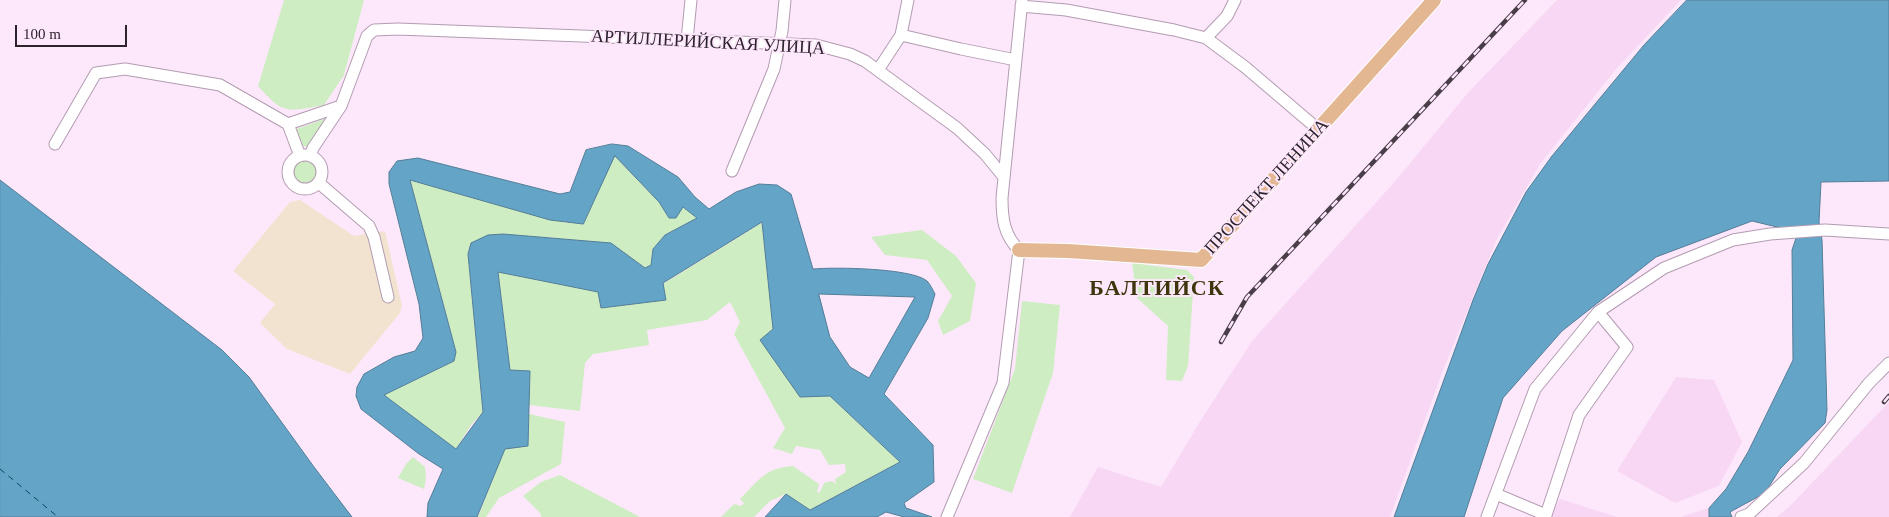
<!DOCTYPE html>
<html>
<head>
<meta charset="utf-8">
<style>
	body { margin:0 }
	#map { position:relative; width:1889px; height:517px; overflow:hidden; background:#fde8fb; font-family:Georgia,serif }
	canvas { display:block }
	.scale { position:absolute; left:15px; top:25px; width:112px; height:22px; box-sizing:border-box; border:2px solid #2d232c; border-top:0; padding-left:6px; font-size:15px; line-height:18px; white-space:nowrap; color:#2d232c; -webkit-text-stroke:4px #fde8fb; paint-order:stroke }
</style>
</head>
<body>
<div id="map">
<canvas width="1889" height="517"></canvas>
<div class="scale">100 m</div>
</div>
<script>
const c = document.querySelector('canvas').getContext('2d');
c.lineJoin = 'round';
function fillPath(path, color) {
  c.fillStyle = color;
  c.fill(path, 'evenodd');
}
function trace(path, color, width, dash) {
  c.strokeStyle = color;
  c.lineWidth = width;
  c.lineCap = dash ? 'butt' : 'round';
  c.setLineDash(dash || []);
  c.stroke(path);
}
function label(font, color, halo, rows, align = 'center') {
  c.font = font + ' Georgia,serif';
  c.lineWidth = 4;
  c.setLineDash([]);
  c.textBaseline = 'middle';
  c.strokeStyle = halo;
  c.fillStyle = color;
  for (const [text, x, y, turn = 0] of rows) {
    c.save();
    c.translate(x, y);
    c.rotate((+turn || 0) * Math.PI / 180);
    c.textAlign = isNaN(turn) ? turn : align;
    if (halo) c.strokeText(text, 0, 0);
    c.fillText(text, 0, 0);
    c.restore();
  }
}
fillPath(new Path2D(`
	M300,200L354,236L385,231L402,306L400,313L350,374L287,349L260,323L275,304L233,271L290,202Z`), '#f2e3d0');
fillPath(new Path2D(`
	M1557,0H1681L1617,68L1540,164L1496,241L1442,373L1390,517H1070L1098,467L1161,487L1201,420L1252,341L1398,178L1466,95Z
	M1676,377L1714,380L1742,442L1719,486L1675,503L1617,471Z
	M1889,402V517H1777L1790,506Z
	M1560,499L1617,517H1549Z
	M1709,508V517H1681Z`), '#f7d7f4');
fillPath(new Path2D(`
	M284,0H364L344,75L324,105C287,112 284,115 258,86Z
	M329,117L308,147L300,145L294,130Z
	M615,156L659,202L669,218L683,207L697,218L665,235L653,249L651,265L645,268L571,241L548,237L471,243L468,254L483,412L471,425L456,449L384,395L454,361L456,352L410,180L567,223Z
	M291 173a14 14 0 1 1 28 0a14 14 0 1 1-28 0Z
	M763,222L773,329L760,341L830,396L900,462L809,510L786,494L770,501L754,517H721L734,504L741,506L744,503L740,499C759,480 765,468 793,466L819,484L817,493L820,492L824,483L832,481L836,484L835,479L846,472L845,464L829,465L820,450L796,446L792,454L773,448L785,428L734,334L740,322L730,302L707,320L647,330L649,345L593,354L585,363L580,411L529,405L530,371L510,370L498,272L599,292L601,308L666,299L663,284Z
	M922,230L956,256L976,283L970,321L943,335L938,321L952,296L927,260L885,255L871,237Z
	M1132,263L1187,270L1194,277L1188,366L1182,381L1166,380L1168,326L1137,298Z
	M1022,301L1060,305L1053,373L1012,493L973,479L1015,369Z
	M529,414L565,422L561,464L499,498L486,517H478L505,448L528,444Z
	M413,457L425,467L426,478L424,489L398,478L406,464Z
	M560,475L640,517H541V514L523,496L541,482Z`), '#ceedc2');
const water = new Path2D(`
	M1687,0H1889V181L1821,182L1819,222L1822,240L1827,410L1825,423L1780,469L1765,493L1730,512L1732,517H1709V508L1726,489L1748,452L1793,360L1792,250L1798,232L1752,221L1656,257L1562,331L1503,398L1464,517H1394L1473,300L1488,264L1526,192L1552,156L1644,45Z
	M612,144L628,146L678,177L695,197L709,209L736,192L759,184L777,185L791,194L813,269C834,267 912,268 927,281C930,284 933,290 935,294L928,318L884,394L933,445L934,482L904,503L906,508L932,517H904L886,512L877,517H765L786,494L810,510L900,462L830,396L800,397L760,340L773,329L762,222L663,283L666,300L601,308L598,292L498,272L510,370L530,371L528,446L505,449L477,517H427L428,503L443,469L419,454L361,409L356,396L357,387L364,374L394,357L415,351L423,338L419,304L389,184V172L397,161L418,158L560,194L570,192L586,150ZM615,156L659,202L669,218H676L683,207L697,218L665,235L653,249L651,265L645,268L611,243L503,234L488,235L471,243L468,254L483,412L456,449L384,395L454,361L456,352L410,180L550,220L583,224ZM819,294L915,297L869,378L850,367L830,337Z
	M0,180L222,350L249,377L314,467L352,517H0Z`);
fillPath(water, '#64a4c7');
trace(water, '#547d98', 1);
trace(new Path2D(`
	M0,469L58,517`), '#0f455e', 1, [6, 5]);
const minor = new Path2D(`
	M1021,6L1066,10L1174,30L1206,38L1245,67L1319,130
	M901,35L961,49L1016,60
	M1206,38L1227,16L1235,0
	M687,40L691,0
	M878,70L901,35L908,0
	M288,124L341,106
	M55,144L96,73L125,69L220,85L288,124L300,156
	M288 172a17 17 0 1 1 34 0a17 17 0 1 1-34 0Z
	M310,156L313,148L341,106L367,36L374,30L398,29L816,45L850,54L865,61L957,128L985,154L1003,176
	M732,171L774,69L782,31L785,0
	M319,183L369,226L374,237L388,297
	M1496,494L1546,515L1579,415L1627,347L1598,312
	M947,517L1003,383L1019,250C1004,235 1002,219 1002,198L1022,0
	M1487,517L1535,389L1598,312L1664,268L1733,240L1770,234L1825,230L1889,234
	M1741,517L1749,514L1804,463L1869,383L1889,363`);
const major = new Path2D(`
	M1019,250L1068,251L1201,260L1434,0`);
trace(minor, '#b39cb1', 13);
trace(major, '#fff', 16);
trace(minor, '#fff', 11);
trace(major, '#e2b792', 14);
const rail = new Path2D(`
	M1221,342L1247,297L1525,0
	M1884,402L1889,396`);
trace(rail, '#4a3e49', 4.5);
trace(rail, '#fde8fb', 2.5, [8]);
label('18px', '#2d232c', '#fde8fb', [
	["АРТИЛЛЕРИЙСКАЯ УЛИЦА",708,43,3],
	["ПРОСПЕКТ ЛЕНИНА",1267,187,-48]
]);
c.letterSpacing = '1px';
label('bold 22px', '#3d360c', '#fde8fb', [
	["БАЛТИЙСК",1157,289]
]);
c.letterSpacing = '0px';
</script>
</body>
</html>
